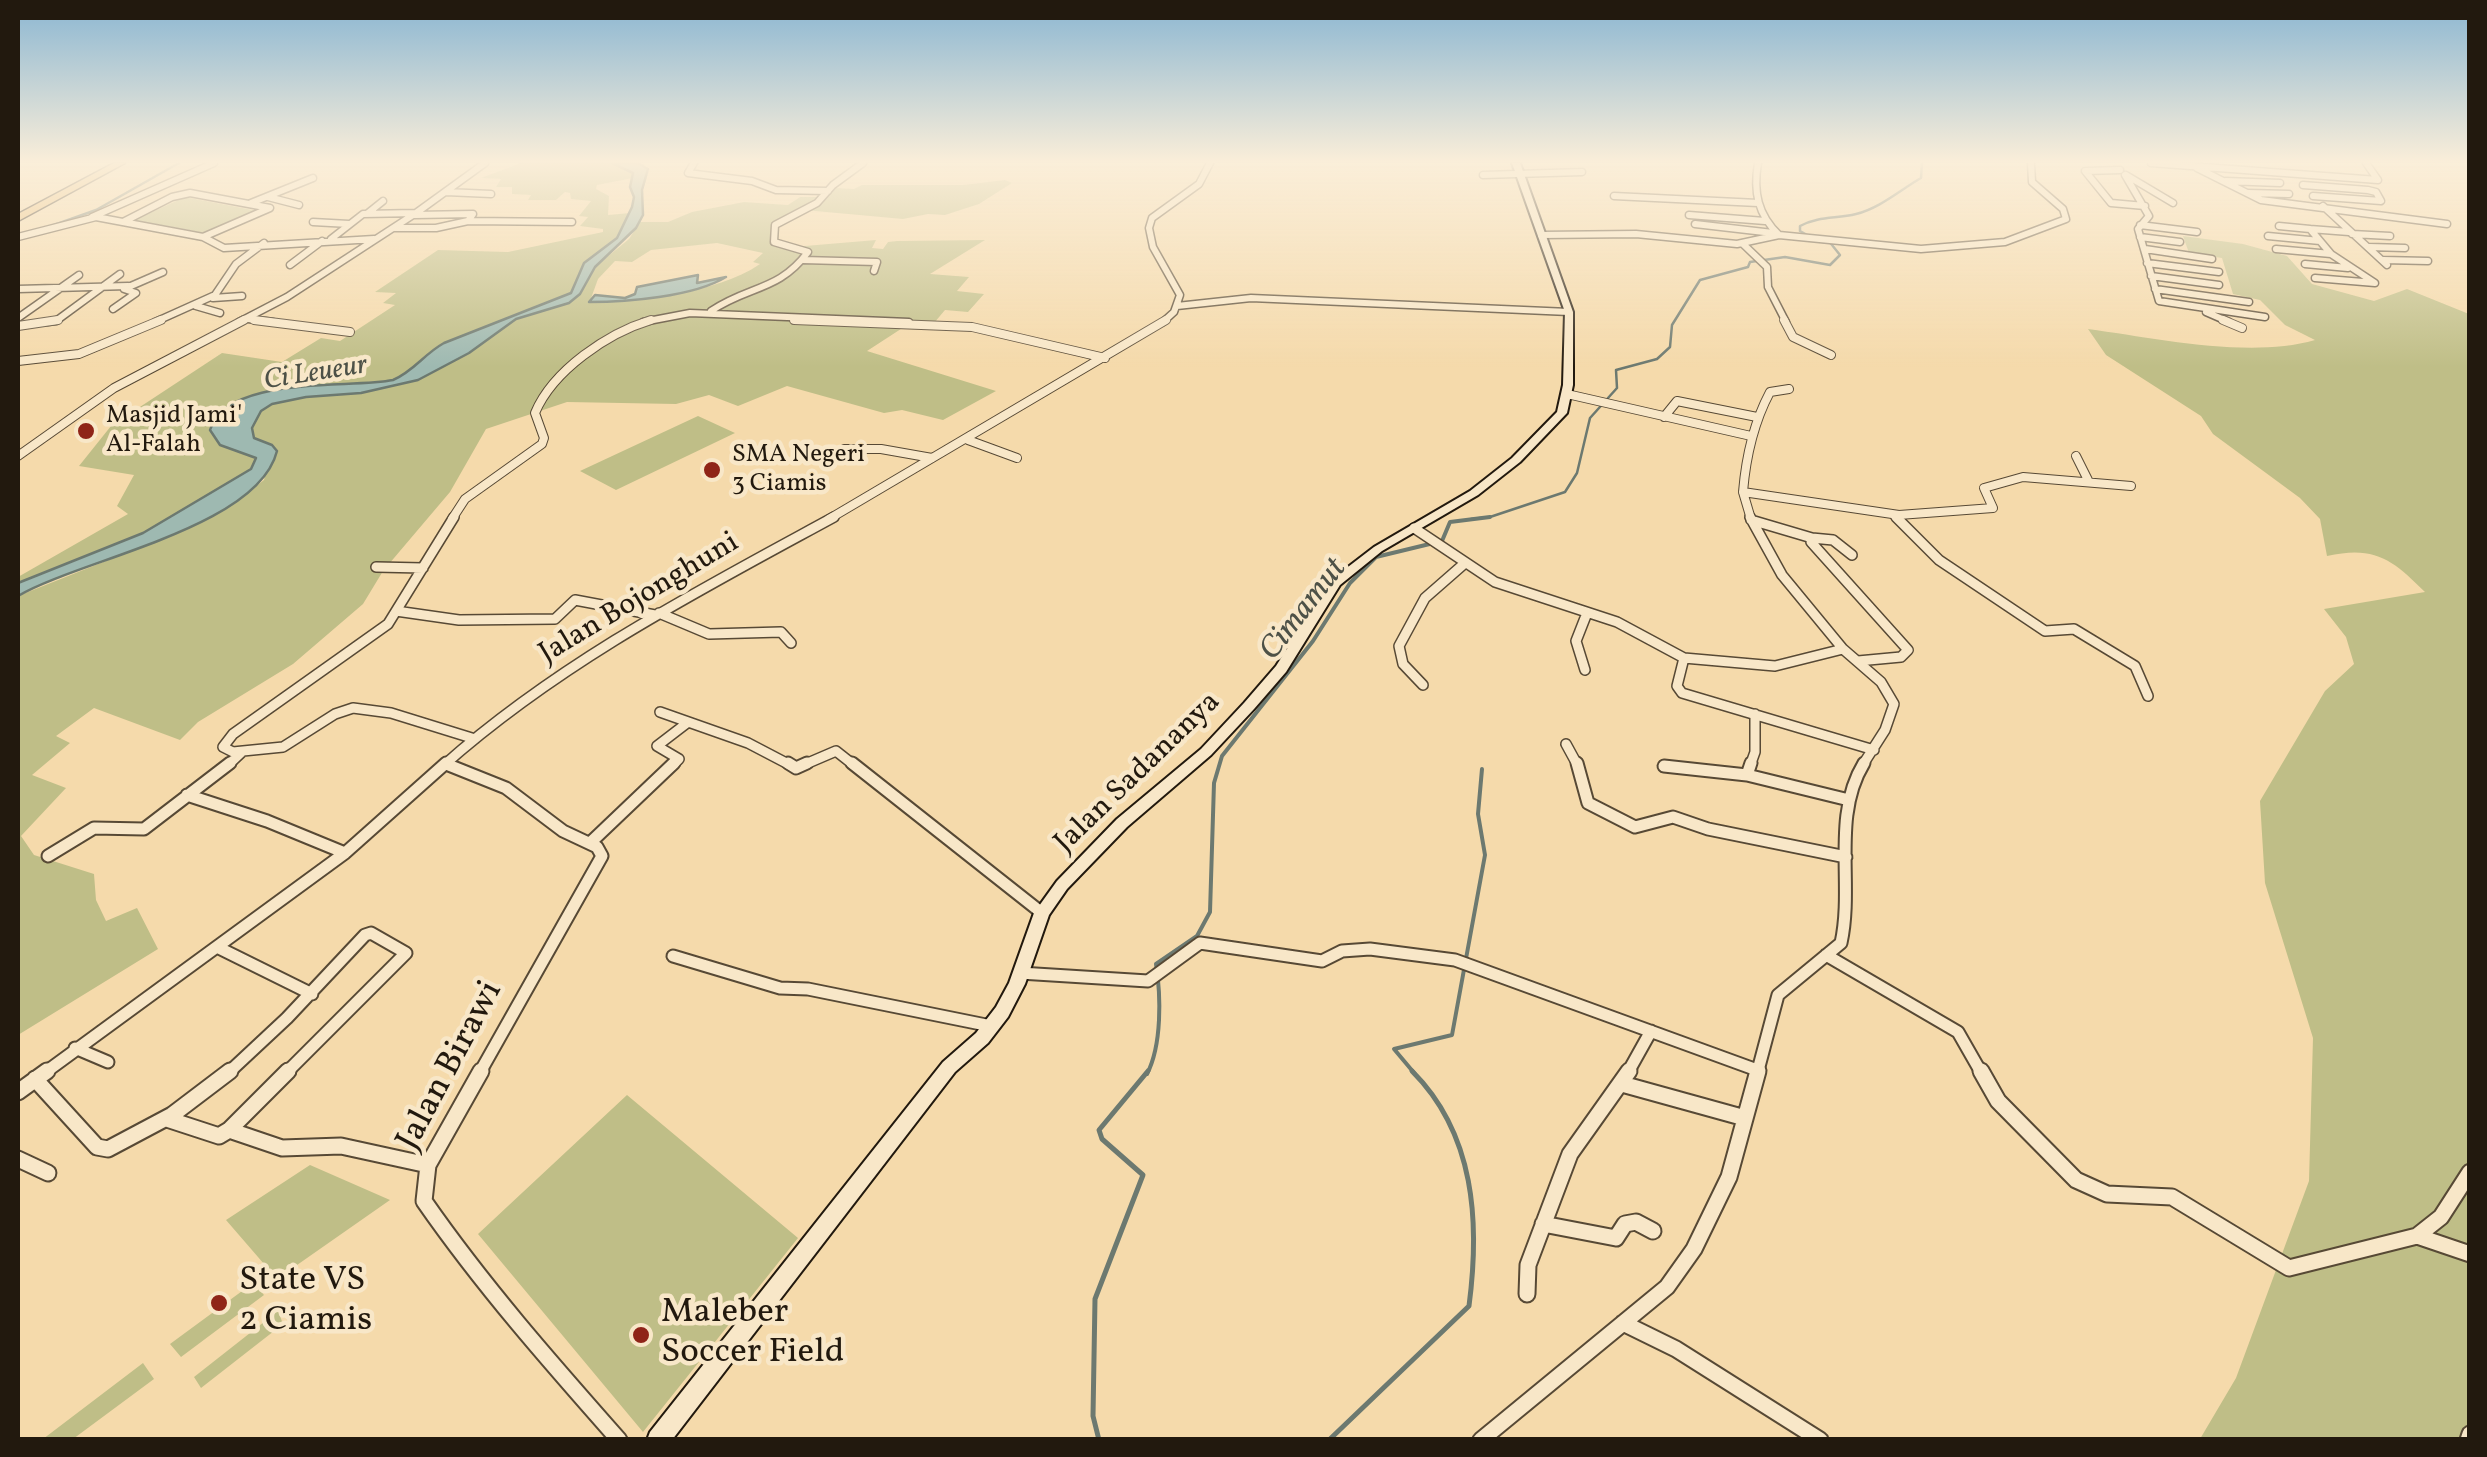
<!DOCTYPE html>
<html>
<head>
<meta charset="utf-8">
<style>
	body { margin:0 }
	#map { position:relative; width:2487px; height:1457px; overflow:hidden; background:#f5daab; font-family:Vollkorn,serif }
	canvas { display:block }
	.frame { position:absolute; inset:0; border:20px solid #22190e; pointer-events:none }
</style>
</head>
<body>
<div id="map">
<canvas width="2487" height="1457"></canvas>
<div class="frame"></div>
</div>
<script>
const c = document.querySelector('canvas').getContext('2d');
c.lineJoin = 'round';
function fillPath(path, color) {
  c.fillStyle = color;
  c.fill(path, 'evenodd');
}
function trace(path, color, width, dash) {
  c.strokeStyle = color;
  c.lineWidth = width;
  c.lineCap = dash ? 'butt' : 'round';
  c.setLineDash(dash || []);
  c.stroke(path);
}
function label(font, color, halo, rows, align = 'center') {
  c.font = font + ' Vollkorn,serif';
  c.lineWidth = 9;
  c.setLineDash([]);
  c.textBaseline = 'middle';
  c.strokeStyle = halo;
  c.fillStyle = color;
  for (const [text, x, y, turn = 0] of rows) {
    c.save();
    c.translate(x, y);
    c.rotate((+turn || 0) * Math.PI / 180);
    c.textAlign = isNaN(turn) ? turn : align;
    if (halo) c.strokeText(text, 0, 0);
    c.fillText(text, 0, 0);
    c.restore();
  }
}
fillPath(new Path2D(`
	M521,163H611L633,173V178L597,185L596,189L609,196L608,215L630,213L617,238L584,263L572,293L444,343C424,354 414,371 393,380L280,389L236,401L239,449L257,458L251,469L143,533L18,583V577L128,514L117,506L134,475L79,466L111,426L222,353L282,362L321,338L340,341L395,305L383,303L396,293L375,292L438,250L508,252L603,232V229L580,226L588,217L579,216L591,201L571,199L570,193L565,192L556,200H528L531,195L512,194V187H496L501,179L481,178Z
	M1005,180L1012,183L979,204L945,215L928,214L903,219L804,210L773,224L774,245L781,248L876,240L872,248L883,249L888,242L897,241L985,240L930,274L969,277L957,291L984,294L968,312L945,310L929,329L904,327L867,351L996,391L943,420L902,410L884,413L787,386L738,406L709,395L676,404L567,402L486,429L450,492L383,571L363,604L293,664L198,722L180,740L94,708L56,736L70,743L32,775L66,788L21,836L34,855L94,874L96,900L106,921L137,908L158,949L18,1035V596L171,535L246,494L264,480L272,444L253,438L252,428L261,411L272,404L306,397L361,393L418,380L469,353L516,319L569,303L580,294L595,267L629,239L640,222H668L692,212L744,202L788,205L800,197H825L836,188L854,189L862,185H963ZM717,243L763,253L753,262L760,264C713,296 645,296 590,301L598,279L615,261L632,262L651,250Z
	M185,197L258,211L205,233L134,220Z
	M2183,236L2243,244L2287,256L2312,284L2374,301L2407,289L2469,314V1439H2200L2236,1378L2309,1181L2313,1038L2265,883L2260,801L2325,691L2354,664L2346,637L2324,609L2425,592C2393,560 2375,545 2327,556L2320,519L2300,498L2213,434L2201,416L2106,355L2088,329C2156,338 2249,359 2315,340L2285,325L2260,300L2233,294L2222,258L2189,253Z
	M698,416L735,433L616,490L580,471Z
	M627,1095L798,1238L643,1432L478,1234Z
	M310,1165L390,1200L277,1279L226,1220Z
	M253,1283L264,1295L181,1357L170,1344Z
	M278,1311L283,1324L201,1388L194,1377Z
	M143,1363L154,1379L73,1439H43Z`), '#bfbe87');
const water = new Path2D(`
	M612,163H638L648,169L642,190L643,215L636,228L595,267L580,294L569,303L516,319L469,353L418,380L361,393L306,397L272,404L261,411L252,428L254,438L272,445L277,451C258,528 81,559 18,596V583L143,533L251,469L256,458L220,445L210,430C227,375 347,389 393,380C414,371 424,354 444,343L571,293L584,263L617,238L632,207L634,197L630,187L633,173Z
	M698,275L697,283L726,277C693,297 626,302 589,302L595,295L625,298L635,294L637,287Z`);
fillPath(water, '#9eb9b1');
trace(water, '#6c7970', 2.5);
trace(new Path2D(`
	M54,225L96,210L179,163
	M1809,236L1800,231V226C1819,216 1836,219 1856,214C1880,208 1900,190 1921,178L1922,163
	M1471,519L1490,517L1565,492L1577,473L1590,418L1617,388L1616,370L1657,359L1670,347L1672,325L1700,280L1748,267L1750,262L1785,257L1830,265L1840,255L1828,240`), '#6c7970', 2.5);
trace(new Path2D(`
	M1147,1074C1162,1045 1161,996 1156,964L1197,936L1210,912L1214,783L1222,756L1313,641L1350,583L1376,557L1442,541L1450,522L1490,517
	M1415,1074L1394,1049L1452,1035L1485,855L1478,814L1482,769`), '#6c7970', 4);
trace(new Path2D(`
	M1099,1440L1093,1416L1095,1299L1143,1175L1102,1139L1099,1130L1148,1071
	M1329,1440L1469,1306C1480,1222 1475,1134 1412,1071`), '#6c7970', 5);
const streetFar4 = new Path2D(`
	M694,163L688,173L752,181L776,190L828,191
	M1758,163C1753,192 1758,215 1779,235
	M2151,163L2378,180L2366,163
	M2197,168L2261,200L2447,224
	M2120,170L2085,171L2111,203L2145,206
	M1483,175L1582,172
	M2125,175L2149,216L2138,229L2159,301L2265,317
	M2126,175L2173,203
	M2226,181L2280,183
	M2303,185L2368,190L2376,192L2381,201L2313,196
	M446,192L491,194
	M2248,193L2289,194
	M1614,196L1758,203
	M268,197L299,205
	M251,203L313,178
	M2323,206L2387,265
	M368,213L383,201
	M415,215L473,214L468,221L572,222
	M1689,215L1765,221
	M92,217L214,163
	M125,221L172,197L190,193L270,208L203,237
	M313,222L349,224
	M1695,224L1773,233
	M2140,225L2197,232
	M2279,226L2310,229
	M395,228H436L468,221
	M2352,234L2390,236
	M1541,235L1636,234L1737,244L1779,235L1921,249L2005,242L2066,219L2063,209L2032,182L2031,163
	M2268,236L2320,241
	M18,237L96,217L203,237L224,248L374,239
	M2140,237L2180,242
	M331,239L363,214L416,213L485,163
	M1743,244L1767,267L1768,287L1786,322
	M2369,247L2405,248
	M2145,249L2212,259
	M2276,249L2331,254
	M803,260L877,262L874,271
	M2383,260L2428,261
	M2147,263L2219,272
	M2305,264L2348,268
	M290,265L322,241
	M2151,276L2219,285
	M2315,278L2375,283L2331,254L2310,229L2349,232
	M18,289L128,286
	M2155,289L2249,302
	M213,298L242,296
	M196,306L220,313
	M1177,306L1251,298L1569,312
	M113,309L136,293L124,289L163,272
	M711,311C749,285 778,292 808,252L774,242L775,225L817,203L833,185L863,163
	M2206,312L2229,322
	M18,318L79,275
	M248,319L273,322
	M47,322L56,321L120,274
	M155,322L215,295L236,264L264,243
	M239,322L287,297L416,213
	M643,322L690,313L909,322
	M1163,322L1174,312L1180,295L1153,247L1149,228L1152,218L1199,184L1210,163`);
const streetFar3 = new Path2D(`
	M254,320L350,332
	M794,320L972,327L1105,358
	M1784,320L1793,337L1831,355
	M2223,320L2242,328
	M18,326L58,320
	M18,361L79,354L161,320
	M1567,394L1751,436
	M1664,417L1677,401L1757,417
	M968,440L1017,458
	M844,449H881L932,458
	M18,456L114,388L244,320
	M2076,456L2088,480
	M1743,492C1746,456 1753,424 1770,392L1789,389
	M1894,515L1898,519
	M452,519L465,499L542,444L544,438L535,413C553,370 608,333 651,320
	M829,519L1166,320
	M1751,519L1743,492L1899,515L1993,508L1984,488L2023,477L2131,486`);
const streetFar2 = new Path2D(`
	M454,517L388,624L233,734L223,747L233,752L283,747L335,714L353,708L391,713L475,739
	M1750,517L1782,575L1843,649
	M1896,517L1939,560L2045,631L2074,629L2135,666L2148,696
	M1751,520L1812,538L1833,540L1852,555
	M1414,528L1495,582L1617,622L1684,658L1775,666L1843,649L1881,682L1894,704L1885,730L1862,766
	M1811,542L1908,650L1901,657L1858,661
	M376,567L423,568
	M396,611L459,620L555,619L575,600L655,615
	M659,613L709,634L781,632L791,643
	M1684,658L1677,686L1682,693L1874,750
	M1585,670L1576,641L1587,613
	M1423,685L1403,664L1399,646L1425,598L1465,563
	M660,712L748,743L792,766
	M1566,744L1578,766
	M446,764L450,766
	M227,766L243,751
	M443,766C560,662 698,591 834,517
	M672,766L679,759L657,746L687,723
	M801,766L836,751L855,766
	M1750,766L1755,752V714`);
const streetFar1 = new Path2D(`
	M788,763L796,768L807,763
	M852,763L1042,913
	M1577,763L1588,803L1635,827L1673,817L1708,829L1846,857
	M1751,763L1747,775L1849,800
	M446,764L506,788L563,831L597,847L602,856L479,1074
	M1664,766L1747,775
	M187,795L267,821L345,853
	M590,843L674,763
	M48,856L94,828L144,829L230,763
	M217,947L312,994
	M1826,955L1958,1032L1982,1074
	M673,956L780,988L808,989L991,1026
	M1020,973L1148,981L1200,943L1322,961L1342,951L1370,949L1455,960L1757,1070
	M75,1048L108,1062
	M43,1074L345,853L446,763
	M227,1074L287,1018L365,935L371,933L406,953L285,1074
	M1627,1074L1651,1031
	M1757,1074L1778,995L1841,943C1854,884 1831,817 1864,763`);
const street = new Path2D(`
	M481,1071L428,1165L424,1201C483,1286 551,1363 619,1440
	M1981,1071L1998,1101L2076,1180L2107,1194L2172,1197L2289,1268L2417,1236L2441,1217L2470,1172
	M35,1079L97,1147L108,1149L172,1115L230,1071
	M1622,1084L1745,1118
	M18,1092L47,1071
	M167,1119L219,1136L229,1130L282,1148L341,1146L428,1165
	M229,1130L288,1071
	M18,1159L48,1173
	M1543,1224L1616,1238L1625,1224L1636,1222L1653,1231
	M2417,1236L2470,1254
	M1527,1294L1528,1265L1570,1154L1629,1071
	M1623,1323L1676,1349L1820,1440
	M1481,1440L1667,1287L1694,1249L1729,1177L1758,1071
	M2468,1440L2470,1434`);
const secondary = new Path2D(`
	M1512,163H1520L1573,312V385L1567,413L1520,462L1478,495L1382,551L1340,585L1286,672L1254,709L1211,755L1127,827L1067,889L1049,915L1025,984L1008,1017L988,1043L955,1072L672,1440H647L650,1432L943,1062L976,1033L996,1007L1009,983L1034,913L1057,881L1117,819L1201,749L1244,703L1276,666L1331,580L1374,547L1470,491L1512,458L1557,412L1563,385L1565,312Z`);
const highway = new Path2D(`
	M114,163H125L18,221V214Z`);
trace(streetFar4, '#574935', 9);
trace(streetFar3, '#574935', 10);
trace(streetFar2, '#574935', 12);
trace(streetFar1, '#574935', 15);
trace(street, '#574935', 19);
trace(secondary, '#22190e', 4);
trace(highway, '#22190e', 3);
trace(streetFar4, '#f8e7c8', 6);
trace(streetFar3, '#f8e7c8', 8);
trace(streetFar2, '#f8e7c8', 9);
trace(streetFar1, '#f8e7c8', 11);
trace(street, '#f8e7c8', 15);
fillPath(secondary, '#f8e7c8');
fillPath(highway, '#eabd76');
const sky = c.createLinearGradient(0, 0, 0, 367);
sky.addColorStop(0, '#8ab6d2');
sky.addColorStop(0.44, '#faeed9');
sky.addColorStop(1, '#faeed900');
c.fillStyle = sky;
c.fillRect(0, 0, 2487, 367);
for (const [x, y, r, color] of [
	[86,431,10,"#8f2418"],
	[712,470,10,"#8f2418"],
	[219,1303,10,"#8f2418"],
	[641,1335,10,"#8f2418"]
]) {
  const dot = new Path2D();
  dot.arc(x, y, r, 0, 2 * Math.PI);
  c.fillStyle = color;
  c.fill(dot);
  trace(dot, '#f8e7c8', 4);
}
label('25px', '#22190e', '#f8e7c8', [
	["Masjid Jami'",106,417],
	["Al-Falah",106,446],
	["SMA Negeri",732,456],
	["3 Ciamis",732,485]
], 'left');
label('italic 28px', '#4d5147', '#f8e7c8', [
	["Ci Leueur",316,375,-9]
]);
label('30px', '#22190e', '#f8e7c8', [
	["Jalan Bojonghuni",640,600,-31],
	["Jalan Sadananya",1139,774,-44]
]);
label('italic 32px', '#4d5147', '#f8e7c8', [
	["Cimamut",1305,611,-52]
]);
label('35px', '#22190e', '#f8e7c8', [
	["Jalan Birawi",452,1067,-62]
]);
label('35px', '#22190e', '#f8e7c8', [
	["State VS",239,1283],
	["2 Ciamis",239,1323],
	["Maleber",661,1315],
	["Soccer Field",661,1355]
], 'left');
</script>
</body>
</html>
